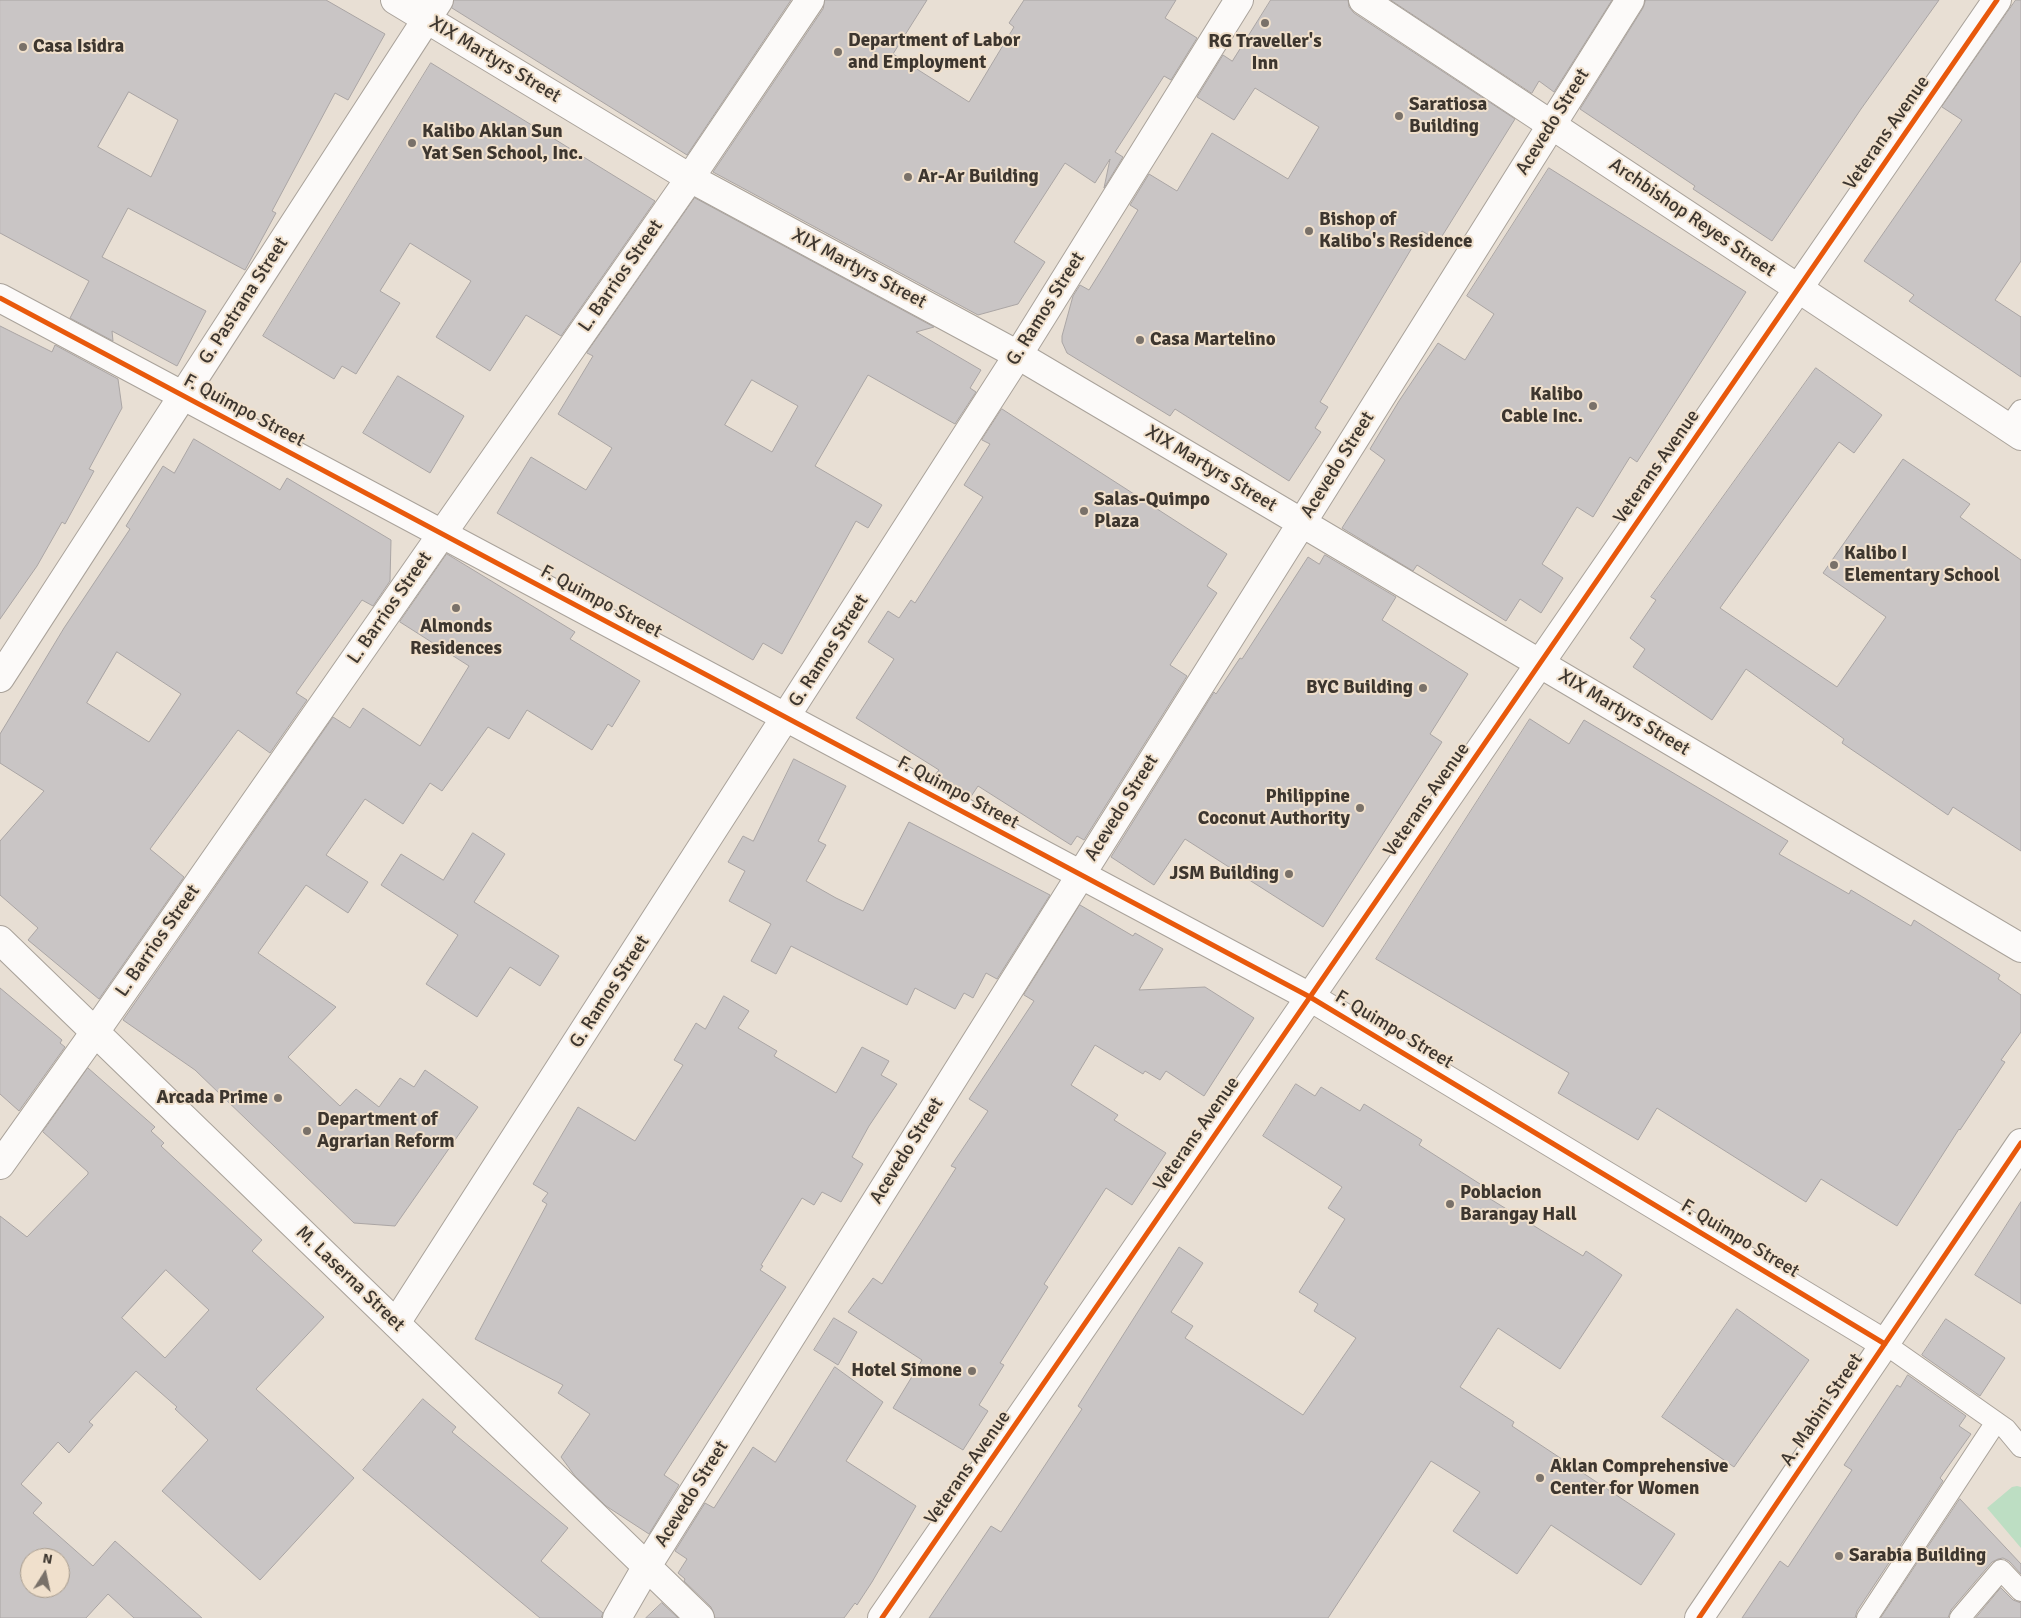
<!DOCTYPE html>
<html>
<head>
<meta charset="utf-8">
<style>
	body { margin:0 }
	#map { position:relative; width:2021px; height:1618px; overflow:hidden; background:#e8dfd4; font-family:Signika,sans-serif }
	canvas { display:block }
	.north { position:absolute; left:20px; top:1548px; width:50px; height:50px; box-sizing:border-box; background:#f0e0cc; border:1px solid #a89c8d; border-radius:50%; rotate:10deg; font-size:14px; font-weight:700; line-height:20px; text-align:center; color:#3d362f }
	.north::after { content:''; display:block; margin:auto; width:18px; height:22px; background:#797169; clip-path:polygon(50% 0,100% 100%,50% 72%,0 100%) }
</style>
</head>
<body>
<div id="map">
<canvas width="2021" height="1618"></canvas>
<div class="north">N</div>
</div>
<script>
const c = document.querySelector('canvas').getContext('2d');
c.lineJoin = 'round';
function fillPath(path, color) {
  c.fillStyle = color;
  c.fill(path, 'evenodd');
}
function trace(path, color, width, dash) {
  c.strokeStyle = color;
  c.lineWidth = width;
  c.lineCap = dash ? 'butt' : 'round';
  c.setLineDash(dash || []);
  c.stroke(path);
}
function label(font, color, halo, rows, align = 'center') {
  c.font = font + ' Signika,sans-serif';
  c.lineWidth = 4;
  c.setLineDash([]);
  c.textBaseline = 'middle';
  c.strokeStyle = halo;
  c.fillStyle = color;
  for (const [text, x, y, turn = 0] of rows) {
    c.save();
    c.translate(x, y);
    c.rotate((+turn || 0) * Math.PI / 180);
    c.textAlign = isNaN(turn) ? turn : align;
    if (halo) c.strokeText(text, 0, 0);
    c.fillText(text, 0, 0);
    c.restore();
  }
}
fillPath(new Path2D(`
	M2017,1486L2021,1487V1548L1987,1508L2012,1487Z`), '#bddec3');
const building = new Path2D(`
	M0,0H326L385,34L348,100L335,93L272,211L276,213L245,270L128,208L102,257L206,311L177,366L112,331L113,341L70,318L89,281L0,233ZM129,92L178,120L151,177L98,147Z
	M454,0H791L687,155L452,8Z
	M825,0H927L893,54L969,102L1014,27L1009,23L1024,0H1176L1165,18L1197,38L1171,80L1164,76L1115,152L1123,157L1104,188L1110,159L1095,183L1065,163L1014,242L1045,262L1018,304L978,315L713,172L823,9Z
	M1271,0H1348L1349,7L1354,13L1515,119L1439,241L1422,231L1320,402L1328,407L1315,428L1321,432L1289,481L1175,409L1170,416L1067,353L1062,342V336L1073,296L1080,285L1089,290L1104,266L1138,210L1130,205L1149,174L1177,191L1212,133L1288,179L1319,127L1255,88L1234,120L1197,97L1223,55L1232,61Z
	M1391,0H1612L1554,92L1539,81L1532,93Z
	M1646,0H1939L1861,109L1772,241L1693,189L1695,186L1580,109L1643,8Z
	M2016,0H2021V261L1995,300L2021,317V377L1909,301L1914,295L1864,261L1962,120L1942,107Z
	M431,63L655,201L561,336L526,315L490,371L436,337L471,281L410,243L380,291L400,303L356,374L342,366L334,379L263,336Z
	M1549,168L1746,292L1637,462L1630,457L1593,517L1577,507L1542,564L1563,578L1541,613L1520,599L1506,621L1417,565L1413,571L1342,528L1385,460L1370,449L1399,401L1438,343L1465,360L1494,314L1467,296Z
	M695,198L934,327L916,332L981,370L970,388L976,392L955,424L868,375L815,466L882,505L868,528L856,521L782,654L763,643L753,660L497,513L531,457L586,490L612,448L558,414L593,356L587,353ZM752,380L798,406L772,452L725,425Z
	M0,326L52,352L55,345L118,379L122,408L89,469L94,471L65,524L62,522L37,566L0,619Z
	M1816,368L1882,415L1854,453L1839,442L1720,608L1837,687L1886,617L1823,573L1903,459L1970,504L1960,517L2021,560V851L1953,807L1948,815L1842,743L1844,739L1746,669L1712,720L1633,667L1645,649L1630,638L1656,600L1651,597Z
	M398,376L464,416L430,473L363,433Z
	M1002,409L1227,554L1207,586L1217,593L1170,665L1187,676L1084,840L1077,836L1071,845L978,786L970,798L957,791L934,776L939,770L856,718L894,659L868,642L888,611L899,618L911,600L915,603L983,497L964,485L990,444L982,440Z
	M194,439L280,490L287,478L391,540L390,581L373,606L362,600L296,693L307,700L270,753L238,730L150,849L184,877L99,999L28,940L38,928L0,895V841L44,791L0,763V734L64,628L130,529L126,526L163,466L174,473ZM117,652L181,694L149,742L87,703Z
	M447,554L575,632L570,639L640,681L612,727L608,724L592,750L527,710L509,739L488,727L442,791L430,783L403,824L365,799L326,855L368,882L348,913L306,885L258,953L336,1007L288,1057L340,1106L356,1089L379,1107L400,1078L414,1087L425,1070L478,1107L395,1226L354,1223L195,1070L123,1020L333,717L350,728L363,708L420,746L469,666L400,622Z
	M1325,555L1396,597L1382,620L1468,674L1430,734L1442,742L1323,927L1185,839L1154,885L1111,857L1214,692L1216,694L1240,658L1242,659L1308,557L1319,564Z
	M1530,719L1569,744L1584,720L1788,841L1779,854L1849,894L1851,890L1911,926L1914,920L2000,975L1998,979L2021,995V1032L2001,1060L2005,1062L1960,1130L1959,1129L1897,1226L1821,1179L1806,1202L1657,1108L1638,1140L1558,1093L1569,1073L1376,959Z
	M794,759L846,786L818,841L826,845L806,881L836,898L863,911L909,822L1050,895L997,979L986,973L973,998L964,993L955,1009L915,988L907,1005L791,946L776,974L751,961L771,924L729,901L745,871L728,862L743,836L753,841Z
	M473,833L505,854L474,902L559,956L540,986L510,967L477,1017L426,984L458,935L381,885L401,854L443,880Z
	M1080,905L1133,936L1135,933L1163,949L1139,990L1205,987L1254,1018L1204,1096L1166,1071L1160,1080L1145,1071L1143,1074L1095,1045L1071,1085L1118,1115L1114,1120L1166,1153L1132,1205L1106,1188L1044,1284L1048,1287L1000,1363L1004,1365L979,1405L988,1411L963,1450L893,1408L922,1360L848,1312L873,1278L882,1284L956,1168L951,1166L988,1111L969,1099L1034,1001L1024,995Z
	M0,988L62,1040L60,1043L65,1047L19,1111L0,1094Z
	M724,996L749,1011L738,1028L777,1051L774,1056L836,1093L862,1047L889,1061L881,1075L897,1084L869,1126L852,1157L863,1164L841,1202L822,1192L814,1205L802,1198L761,1265L763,1266L760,1270L786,1287L664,1475L679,1485L649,1534L606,1506L575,1476L561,1457L590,1414L558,1393L563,1385L475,1339L547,1204L542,1201L548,1193L533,1184L578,1107L635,1141L683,1065L674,1060L696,1023L705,1029Z
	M88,1068L155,1127L151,1131L164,1143L161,1146L262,1240L252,1251L324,1317L256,1389L354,1478L260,1580L162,1491L208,1440L175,1409L177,1407L136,1371L89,1422L93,1425L69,1453L58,1442L21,1484L42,1503L33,1513L93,1566L115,1541L202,1618H134L108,1594L86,1618H0V1216L27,1237L88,1174V1172L43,1132ZM166,1270L209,1310L165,1358L122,1318ZM30,1558H60V1588H30Z
	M1296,1084L1315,1096L1321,1087L1360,1111L1364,1104L1422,1140L1419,1145L1491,1191L1487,1197L1583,1256L1586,1251L1622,1275L1560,1369L1498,1328L1460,1387L1514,1422L1512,1426L1675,1534L1641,1585L1551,1525L1517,1574L1453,1531L1480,1492L1431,1461L1328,1618H929L991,1526L1001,1532L1082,1409L1078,1406L1179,1247L1203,1263L1171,1312L1193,1326L1185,1338L1303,1415L1356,1338L1314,1311L1318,1304L1299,1292L1345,1219L1328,1208L1342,1187L1263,1136Z
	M2021,1202V1304L1975,1275Z
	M1737,1309L1809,1360L1734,1467L1662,1417Z
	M834,1318L857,1332L838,1365L814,1350Z
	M1946,1319L2005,1358L1980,1396L1922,1355Z
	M835,1367L883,1402L846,1461L916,1506L872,1582L857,1605L855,1603L844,1618H715L711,1607L684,1581L685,1579L678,1573L687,1559L675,1551L705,1503L714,1508L753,1447L775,1462Z
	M1908,1375L1966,1416L1959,1426L1971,1434L1940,1478L1943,1481L1857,1611L1855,1618H1742L1780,1561L1788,1567L1852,1470L1844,1465L1897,1385L1900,1387Z
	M423,1399L456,1427L452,1432L568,1528L541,1561L603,1613L601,1618H540L363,1470Z
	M1960,1499L2021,1564V1574L2009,1561L2003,1558L1998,1559L1992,1562L1951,1610L1948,1618H1881Z
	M2001,1588L2013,1600L2021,1603V1618H1976Z
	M662,1603L678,1618H646Z`);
fillPath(building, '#c9c5c5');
trace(building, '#aaa5a4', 1);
const lane = new Path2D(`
	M2008,428L2021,410
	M1885,1344L2006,1429L2021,1447
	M1867,1618L1996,1422
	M1960,1618L2001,1570L2021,1591`);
const street = new Path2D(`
	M0,298L1310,997L1885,1344
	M0,1165L95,1032
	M396,1323L1018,355L1239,0`);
const secondary = new Path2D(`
	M395,0L690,178L1018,355L2021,948
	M1363,0L2021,436
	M0,678L439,0
	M0,940L700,1618
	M95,1032L690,178L810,0
	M617,1618L647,1566L1630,0
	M882,1618L1997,0`);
const primary = new Path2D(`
	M1699,1618L2021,1143`);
trace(lane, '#a9a29a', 22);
trace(street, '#a9a29a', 30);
trace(secondary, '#a9a29a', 30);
trace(primary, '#a9a29a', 30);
trace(lane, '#fcfaf9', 20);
trace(street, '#fcfaf9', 28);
trace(secondary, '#fcfaf9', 28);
trace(primary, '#fcfaf9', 28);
trace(new Path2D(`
	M0,298L1310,997L1885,1344
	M882,1618L1997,0
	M1699,1618L2021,1143`), '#e8590c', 5);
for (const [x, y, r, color] of [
	[1265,23,5,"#797169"],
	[23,47,5,"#797169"],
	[838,52,5,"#797169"],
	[1399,116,5,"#797169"],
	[412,143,5,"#797169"],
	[908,177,5,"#797169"],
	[1309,231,5,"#797169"],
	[1140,340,5,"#797169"],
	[1593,406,5,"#797169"],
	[1084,511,5,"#797169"],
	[1834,565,5,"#797169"],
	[456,608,5,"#797169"],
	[1423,688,5,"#797169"],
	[1360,808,5,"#797169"],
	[1289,874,5,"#797169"],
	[278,1098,5,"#797169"],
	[307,1131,5,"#797169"],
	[1450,1204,5,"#797169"],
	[972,1371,5,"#797169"],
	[1540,1478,5,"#797169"],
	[1839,1556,5,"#797169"]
]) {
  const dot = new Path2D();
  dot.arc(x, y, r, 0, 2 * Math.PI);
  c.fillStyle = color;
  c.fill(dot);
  trace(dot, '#f0e0cc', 2);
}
label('bold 19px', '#3d362f', '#f0e0cc', [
	["Department of Labor",848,41],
	["and Employment",848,63],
	["RG Traveller's",1265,42,"center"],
	["Inn",1265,64,"center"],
	["Casa Isidra",33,47],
	["Saratiosa",1409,105],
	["Building",1409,127],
	["Kalibo Aklan Sun",422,132],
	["Yat Sen School, Inc.",422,154],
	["Ar-Ar Building",918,177],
	["Bishop of",1319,220],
	["Kalibo's Residence",1319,242],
	["Casa Martelino",1150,340],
	["Kalibo",1583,395,"right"],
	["Cable Inc.",1583,417,"right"],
	["Salas-Quimpo",1094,500],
	["Plaza",1094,522],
	["Kalibo I",1844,554],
	["Elementary School",1844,576],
	["Almonds",456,627,"center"],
	["Residences",456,649,"center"],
	["BYC Building",1413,688,"right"],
	["Philippine",1350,797,"right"],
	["Coconut Authority",1350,819,"right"],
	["JSM Building",1279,874,"right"],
	["Arcada Prime",268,1098,"right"],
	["Department of",317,1120],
	["Agrarian Reform",317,1142],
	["Poblacion",1460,1193],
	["Barangay Hall",1460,1215],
	["Hotel Simone",962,1371,"right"],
	["Aklan Comprehensive",1550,1467],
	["Center for Women",1550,1489],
	["Sarabia Building",1849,1556]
], 'left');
label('19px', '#3d362f', '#f0e0cc', [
	["XIX Martyrs Street",495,60,31],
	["Acevedo Street",1553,122,-58],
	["Veterans Avenue",1887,133,-55],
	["Archbishop Reyes Street",1692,218,34],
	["XIX Martyrs Street",859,269,28],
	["L. Barrios Street",621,276,-55],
	["G. Pastrana Street",244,301,-57],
	["G. Ramos Street",1046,309,-58],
	["F. Quimpo Street",244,411,28],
	["Acevedo Street",1338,465,-58],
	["Veterans Avenue",1657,467,-55],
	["XIX Martyrs Street",1211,469,31],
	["F. Quimpo Street",601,602,28],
	["L. Barrios Street",390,608,-55],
	["G. Ramos Street",829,651,-57],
	["XIX Martyrs Street",1624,713,31],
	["F. Quimpo Street",958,793,28],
	["Veterans Avenue",1427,800,-55],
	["Acevedo Street",1122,808,-58],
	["L. Barrios Street",158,941,-55],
	["G. Ramos Street",610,992,-57],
	["F. Quimpo Street",1394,1030,31],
	["Veterans Avenue",1197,1134,-55],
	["Acevedo Street",907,1151,-58],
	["F. Quimpo Street",1740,1239,31],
	["M. Laserna Street",350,1279,44],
	["A. Mabini Street",1822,1410,-56],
	["Veterans Avenue",968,1468,-55],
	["Acevedo Street",692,1494,-58]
]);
</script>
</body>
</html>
